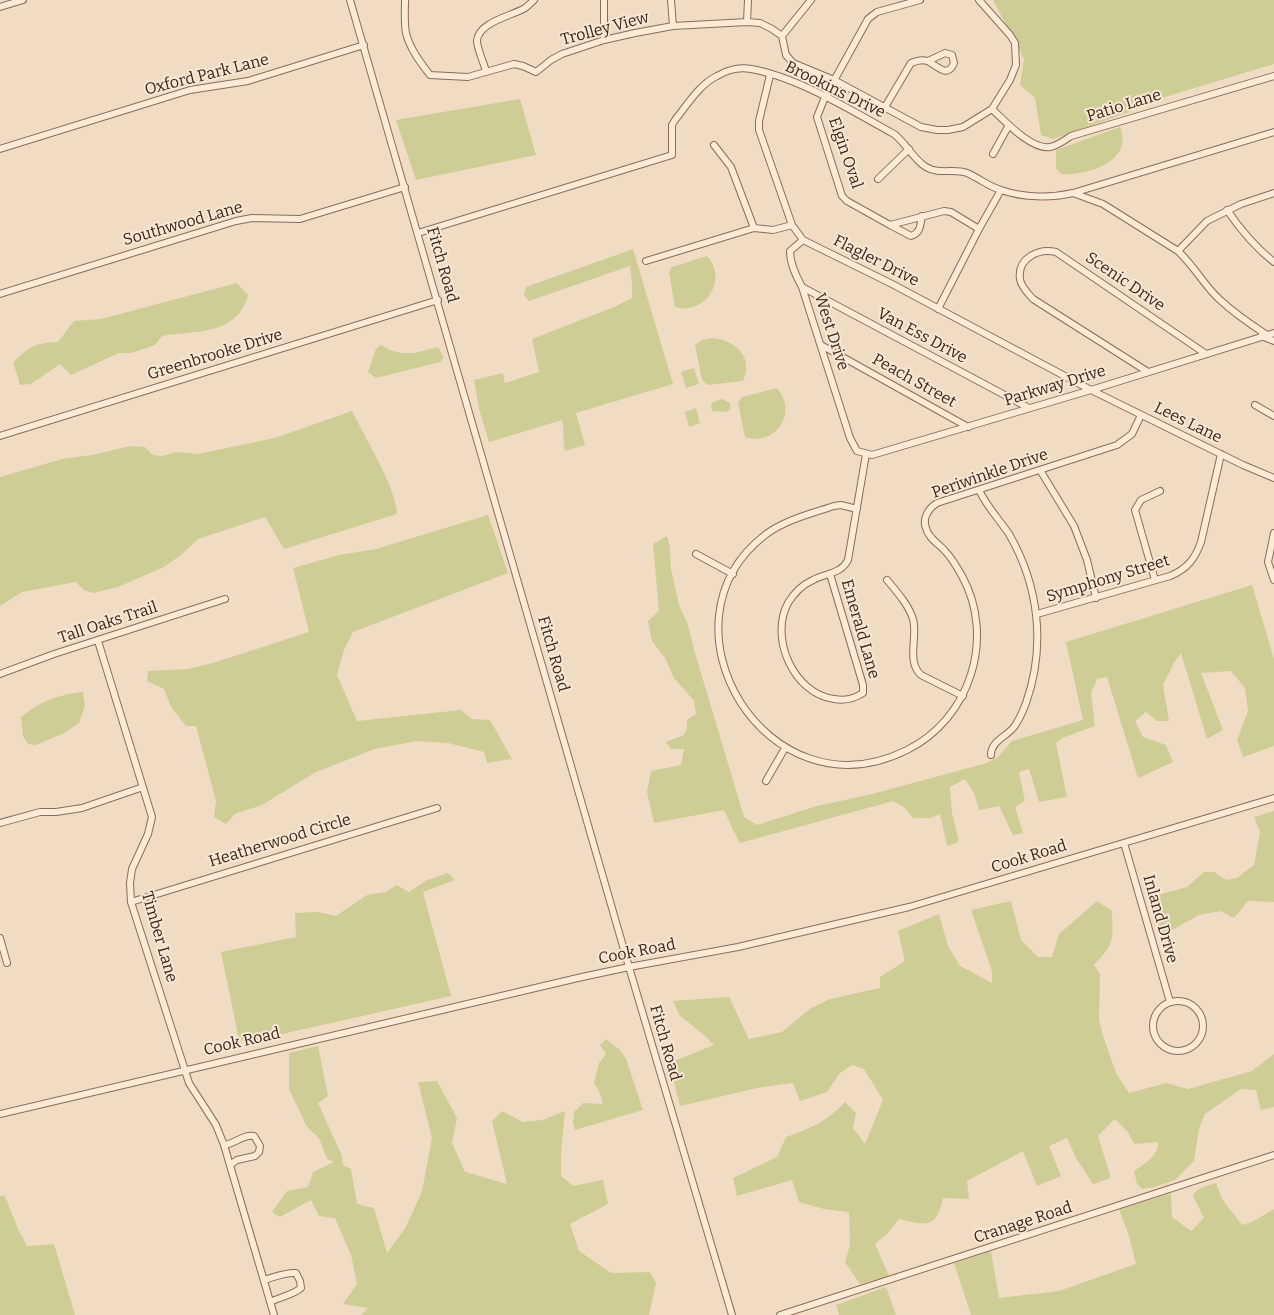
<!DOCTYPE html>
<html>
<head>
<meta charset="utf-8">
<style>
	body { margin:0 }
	canvas { display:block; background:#f0dcc3 }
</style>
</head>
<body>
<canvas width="1274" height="1315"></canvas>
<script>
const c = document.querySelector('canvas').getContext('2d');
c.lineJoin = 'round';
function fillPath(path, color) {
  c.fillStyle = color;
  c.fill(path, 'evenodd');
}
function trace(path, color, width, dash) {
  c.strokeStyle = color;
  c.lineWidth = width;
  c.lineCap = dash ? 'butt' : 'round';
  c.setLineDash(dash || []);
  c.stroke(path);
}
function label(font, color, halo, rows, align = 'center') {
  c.font = font + ' Bitter,serif';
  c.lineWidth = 4;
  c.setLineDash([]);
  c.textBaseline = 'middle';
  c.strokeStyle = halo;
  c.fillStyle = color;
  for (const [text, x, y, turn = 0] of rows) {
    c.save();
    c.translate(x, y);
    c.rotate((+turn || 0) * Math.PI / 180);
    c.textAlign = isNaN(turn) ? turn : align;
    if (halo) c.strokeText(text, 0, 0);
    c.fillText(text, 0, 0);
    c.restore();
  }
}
fillPath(new Path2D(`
	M993,0H1274V64L1135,106L1132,111L1053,139L1041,135L1035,98L1020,85L1024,59Z
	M520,99L536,155L416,180L396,120Z
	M1120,127C1134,161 1088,176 1061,174L1056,168V150Z
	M633,249L673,384L576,413L585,445L565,451C562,439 565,431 562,420L489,442L479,409L474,380L503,373L505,383L539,372L532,339L614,307L632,298V283L630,266L529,301L524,295L526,287Z
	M707,256C729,279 705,316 675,307L669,272L672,267Z
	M237,283L248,295C237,336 197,330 162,336L155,345L132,353H119L71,375L60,364L31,384L19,385V380L13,363C29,346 35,343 58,342L74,321L101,319Z
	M713,338C736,341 754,357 743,381L708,385L702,380L695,345L702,340Z
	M381,345C401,358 416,353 438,347L444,358L440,362L376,378L368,372L376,349Z
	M694,368L699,384L686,388L681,372Z
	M777,388C799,413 775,447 745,437L738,403L742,397Z
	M722,399L730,403V410L725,412L712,411L711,405L713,402Z
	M696,408L700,423L689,427L685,412Z
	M352,411C365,438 396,487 397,514L284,549L265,517L198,539L181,555L164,567L118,587L93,593L84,590L76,582L22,592L0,606V477L62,459L92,455L130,446L145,447L153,455L162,456L176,452L198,454L275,438Z
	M488,515L508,573L353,632L344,650L337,675L357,721L461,710L472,719L490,720L512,759L487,763L484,752L448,743L416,741L375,749L316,772L262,805L235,814L226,824L214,817L216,801L196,726H186L171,707L164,689L147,681L148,671L188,669L213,663L309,632L293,568L339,555L376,549Z
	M667,536L670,547L671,569L679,605L688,625L695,653L744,817L757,825L817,806L872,794L987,763L998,757L1012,741L1083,720L1066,642L1252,585L1274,659V746L1243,757L1237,740L1248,711L1245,688L1231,671L1201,673L1223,730L1207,739L1181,653L1174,663L1163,685L1169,721H1157L1146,712L1135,721L1143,737L1166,745L1173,762L1138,778L1107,677L1097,679L1091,693L1095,726L1062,738L1056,743L1067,797L1039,802L1029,769L1019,772L1025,801L1015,807L1023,833L1013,835L999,806L979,810L974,793L965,779L950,787L952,813L959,842L947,846L940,814L931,818H913L905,808L893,801L740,843L733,830L724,810L654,823L647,792L651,771L681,765L684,749H671L666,742L684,735L687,728V720L696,714L694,701L674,678L665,658L652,641L648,621L659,611L653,544Z
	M83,692L85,706L79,723L64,733L36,745L28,744L23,736L21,717C39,702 59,694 83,692Z
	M1274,811V902L1248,901L1234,918L1220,911L1199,915L1161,936L1151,897L1187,887L1204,872H1214L1226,880L1237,878L1254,865L1260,832L1254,817Z
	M448,873L455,880L423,892L451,996L247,1042L239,1040L221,952L296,937L295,913L318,912L336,916L367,895L386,892L397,885L409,892L427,880Z
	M1011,901L1021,940L1038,957H1052L1059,934L1097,901L1112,911C1113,940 1115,943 1094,965L1100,974L1099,1020L1103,1036L1116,1073L1129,1093L1166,1083L1188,1089L1252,1071L1274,1054V1107L1261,1110L1256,1090L1241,1089L1205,1114L1199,1129L1194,1161L1175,1180L1154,1187L1142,1189L1137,1184L1134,1171C1144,1164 1159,1156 1158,1142L1134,1144L1128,1132L1115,1119L1098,1136L1111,1178L1093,1184L1076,1158L1067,1138L1049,1146L1061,1176L1037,1186L1023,1151L967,1181L969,1199L943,1198C936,1230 926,1225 899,1219L887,1234L875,1244L889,1276L860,1284L845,1262L850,1245L849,1212L824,1209L799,1202L792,1180L737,1196L733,1178L777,1157L786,1137C808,1130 829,1120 845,1102L856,1113L853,1128L865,1144L883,1100L864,1069L852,1065L839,1074L827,1092L800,1101L793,1083L762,1087L680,1106L669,1063L714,1045L703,1034L680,1016L673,1001L729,997L749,1039L782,1032L811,1008L830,999L880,988V977L905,961L898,931L939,914L948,946L960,966L992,983V971L971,910Z
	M606,1039L620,1050L626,1059L643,1110L575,1130L573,1123L574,1112L583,1103L603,1104L599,1091L594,1083L599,1063L606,1054L600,1045Z
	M318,1046L328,1096L318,1103L342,1156L343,1165L351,1169L357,1204L374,1208L387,1253L406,1227L422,1191L432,1138L418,1082L437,1081L457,1118L452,1143L465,1172L507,1184L492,1121L502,1111L523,1122L542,1120L565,1111L561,1154V1176L573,1186L603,1180L608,1204L570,1224L579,1251L611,1273L650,1272L656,1283L649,1315H361L368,1308L343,1304L357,1284L351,1255L335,1218L319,1216L311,1200L280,1217L272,1212L287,1191L308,1187L313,1172L334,1162L327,1159L319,1138L307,1127L289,1089V1053Z
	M1216,1183L1222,1199L1242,1225L1252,1222L1274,1209V1315H971L954,1263L991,1251L999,1298L1059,1291L1136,1264L1129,1236L1119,1209L1171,1193L1172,1217L1191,1231L1204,1218L1193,1196C1197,1187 1207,1186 1216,1183Z
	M0,1196H5L18,1229L27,1246L54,1244L75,1315H0Z
	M886,1287L896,1315H839L836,1305Z`), '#cecd96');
const minor = new Path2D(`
	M350,0L629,967L732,1315
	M405,0C405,10 404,22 406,33C410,49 420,62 430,75L468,77L514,64L523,66L536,72L551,60L562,54L604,40L635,33L673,26L747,22L760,23L772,29L782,36L786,55L793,63L834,80L921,127L937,130H948L963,127L992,109L1010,80L1016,65L1015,43L1010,35L979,0
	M604,0V40
	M671,0L673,26
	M920,0L877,12L868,19L825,97L817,117L842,196L847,201L890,225L944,211L951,212L979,229
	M0,7L23,0
	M747,22L748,0
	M782,36L811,0
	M486,71C484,64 477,48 477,41C478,22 512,16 525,8C528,6 531,3 534,0
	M770,75L759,121V130L792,225L803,240L892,284L1091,390L1243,465L1274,478
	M885,107L911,63C916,61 922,59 927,61C936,64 947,80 954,63L952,55L945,53L928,61
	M992,109C1005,121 1031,150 1050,147C1057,146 1065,140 1071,136L1274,76
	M714,145L731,167L754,228
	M0,149L190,90L248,81L364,45
	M993,154L1009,125
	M878,179L909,149
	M1073,193L1103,204L1178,251C1194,266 1204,285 1219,299C1234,313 1250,324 1267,335
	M1227,210C1240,229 1256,248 1274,262
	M890,225L911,236C921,233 920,225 922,216
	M418,233L672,155V125L675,120C687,105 700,84 717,76C727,70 740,67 751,69C798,77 852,111 894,134C906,143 913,159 926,167C939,175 954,168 967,173C979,178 989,187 1001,190C1024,198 1051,198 1073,193L1274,132
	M803,240L790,251C790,264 796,276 802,287L850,438L857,451L872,455L1091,390L1274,333
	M1178,251L1207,221L1241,204L1274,193
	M646,261L754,228L773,230L792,225
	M802,287L1029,408
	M0,294L236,221L252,218L300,219L405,187
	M938,309L979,229L1001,190
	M1261,336L1274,341
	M821,345L968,427
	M1148,372L1033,299C1028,293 1021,287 1020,279C1017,258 1039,248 1056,252L1206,354
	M1255,405L1274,416
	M0,436L438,300
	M1040,470L1074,526L1087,560L1096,598
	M979,490C987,507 999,519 1009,534C1039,586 1046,646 1026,703C1023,711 1019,720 1014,727C1006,737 991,741 991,755
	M857,509L841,505L834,506C810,514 785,520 765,535C650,624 767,820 907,750C970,719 996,638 962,576C957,567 952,558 945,551C939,544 928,538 926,528C922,518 929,508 937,503L1117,445L1132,434L1141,415
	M1274,533L1268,562L1274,580
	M696,554L733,574
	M830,574L863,685V693C854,699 846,701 834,699C794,694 769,638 788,603C794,593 802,585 813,580C826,573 841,574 848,560L866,454
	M887,580C897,592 908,604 913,619C918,638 906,661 921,675L963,696
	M1155,580L1135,510L1141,500L1160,491
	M1037,614L1170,576C1187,569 1195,559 1201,542L1221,454
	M98,641L152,817L148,834L132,869L130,883L131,902L189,1083L216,1125L224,1145L274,1315
	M0,674L54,654L225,599
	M766,781L785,748
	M0,823L40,812H56L82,808L143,787
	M1124,843L1170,1002
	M131,902L437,808
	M0,938L7,963
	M1153 1026a25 25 0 1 1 50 0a25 25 0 1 1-50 0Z
	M0,1114L582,977L629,967L738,947L909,907L1274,798
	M224,1145C235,1144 243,1134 254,1136L260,1146L259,1152L255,1156L237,1160L230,1165
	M264,1280C275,1277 285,1272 296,1273L300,1281L301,1288C293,1295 280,1297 270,1302
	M780,1315L1274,1155`);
trace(minor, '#8b6c59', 8);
trace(minor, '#faead6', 6);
label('16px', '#3a271e', '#f7e7d3', [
	["Trolley View",605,29,-15],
	["Oxford Park Lane",207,75,-14],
	["Brookins Drive",835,90,26],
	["Patio Lane",1124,106,-17],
	["Elgin Oval",845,153,71],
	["Southwood Lane",183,224,-16],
	["Flagler Drive",876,261,27],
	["Fitch Road",442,265,74],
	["Scenic Drive",1125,282,34],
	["West Drive",831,332,72],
	["Van Ess Drive",922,336,28],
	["Greenbrooke Drive",215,355,-17],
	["Peach Street",914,381,29],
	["Parkway Drive",1055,386,-17],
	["Lees Lane",1188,423,26],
	["Periwinkle Drive",990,474,-19],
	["Symphony Street",1108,579,-17],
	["Tall Oaks Trail",108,623,-18],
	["Emerald Lane",860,629,74],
	["Fitch Road",553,654,74],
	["Heatherwood Circle",280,841,-17],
	["Cook Road",1029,857,-17],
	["Inland Drive",1160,919,74],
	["Timber Lane",159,937,74],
	["Cook Road",637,952,-11],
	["Cook Road",242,1042,-13],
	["Fitch Road",665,1043,74],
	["Cranage Road",1023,1223,-18]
]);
</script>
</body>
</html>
